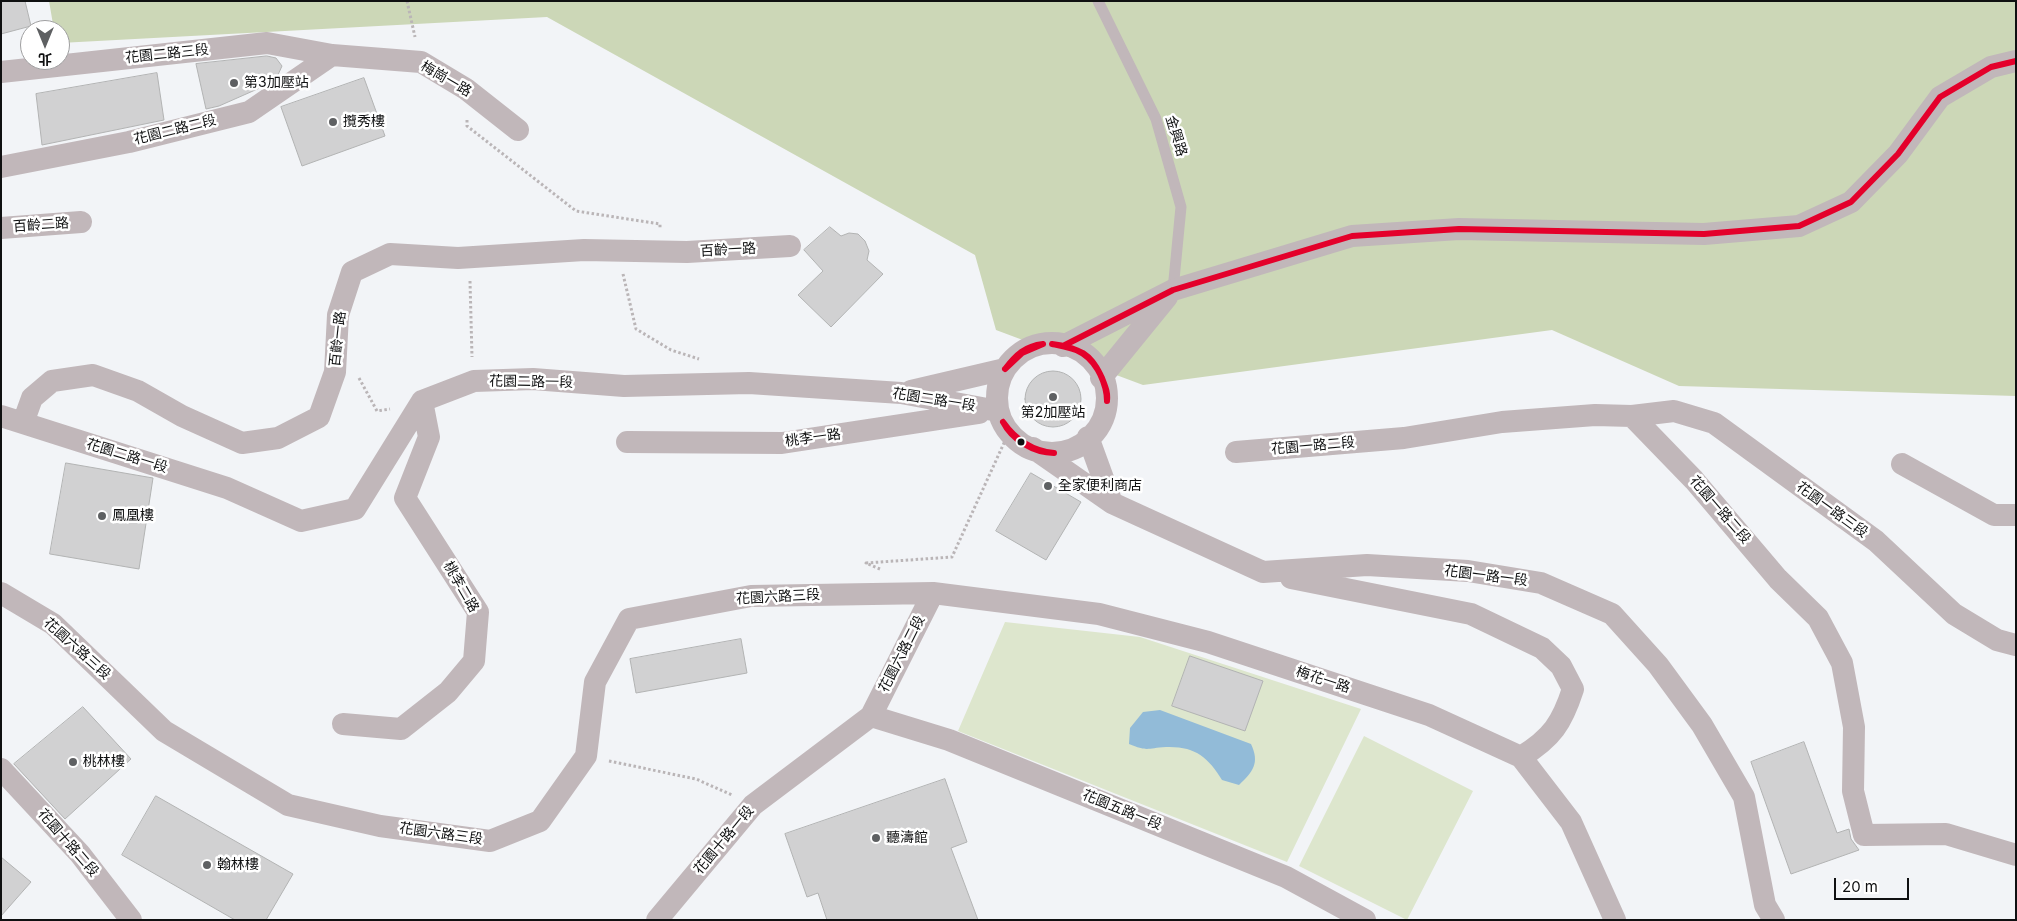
<!DOCTYPE html>
<html>
<head>
<meta charset="utf-8">
<style>
	body { margin:0 }
	#map { position:relative; width:2017px; height:921px; overflow:hidden; background:#f2f4f7; font-family:Inter,"Noto Sans TC",sans-serif }
	canvas { display:block }
	.frame { position:absolute; inset:0; border:2px solid #0f1011; pointer-events:none }
	.north { position:absolute; left:20px; top:20px; width:50px; height:50px; box-sizing:border-box; background:#fff; border:1px solid #9f9fa0; border-radius:50%; rotate:180deg; font-size:14px; font-weight:700; line-height:20px; text-align:center; color:#0f1011 }
	.north::after { content:''; display:block; margin:auto; width:18px; height:22px; background:#5e6062; clip-path:polygon(50% 0,100% 100%,50% 72%,0 100%) }
	.scale { position:absolute; left:1834px; top:878px; width:75px; height:22px; box-sizing:border-box; border:2px solid #0f1011; border-top:0; padding-left:6px; font-size:15px; line-height:18px; white-space:nowrap; color:#0f1011; -webkit-text-stroke:4px #fff; paint-order:stroke }
</style>
</head>
<body>
<div id="map">
<canvas width="2017" height="921"></canvas>
<div class="frame"></div>
<div class="north">北</div>
<div class="scale">20 m</div>
</div>
<script>
const c = document.querySelector('canvas').getContext('2d');
c.lineJoin = 'round';
function fillPath(path, color) {
  c.fillStyle = color;
  c.fill(path, 'evenodd');
}
function trace(path, color, width, dash) {
  c.strokeStyle = color;
  c.lineWidth = width;
  c.lineCap = dash ? 'butt' : 'round';
  c.setLineDash(dash || []);
  c.stroke(path);
}
function label(font, color, halo, rows, align = 'center') {
  c.font = font + ' Inter,"Noto Sans TC",sans-serif';
  c.lineWidth = 5;
  c.setLineDash([]);
  c.textBaseline = 'middle';
  c.strokeStyle = halo;
  c.fillStyle = color;
  for (const [text, x, y, turn = 0] of rows) {
    c.save();
    c.translate(x, y);
    c.rotate((+turn || 0) * Math.PI / 180);
    c.textAlign = isNaN(turn) ? turn : align;
    if (halo) c.strokeText(text, 0, 0);
    c.fillText(text, 0, 0);
    c.restore();
  }
}
fillPath(new Path2D(`
	M1005,622L1140,637L1361,709L1287,862L958,731Z
	M1364,736L1473,791L1407,920L1299,866Z`), '#dde6cd');
fillPath(new Path2D(`
	M49,1H2016V396L1679,386L1552,330L1143,385L996,330L975,255L547,17L60,43V30H54Z`), '#ccd7b7');
fillPath(new Path2D(`
	M1160,710L1251,744C1260,763 1253,772 1239,785L1222,780C1208,757 1195,746 1166,747C1147,748 1148,752 1129,744L1130,728L1143,712Z`), '#92bbd8');
const building = new Path2D(`
	M1,1H25L31,26L1,34Z
	M267,56L276,58L282,66L277,77L262,87L219,106L206,109L196,64Z
	M157,73L164,120L42,145L36,94Z
	M364,78L385,136L302,166L281,107Z
	M830,227L841,236L849,233L858,234L865,241L869,251L867,260L883,274L831,327L798,295L823,271L804,250Z
	M1025 399a28 28 0 1 1 56 0a28 28 0 1 1-56 0Z
	M66,463L153,478L139,569L50,554Z
	M1031,473L1081,502L1046,560L996,531Z
	M741,639L747,673L636,693L630,659Z
	M1190,656L1263,681L1245,731L1172,706Z
	M83,707L131,759L65,819L14,764Z
	M1804,742L1837,833L1849,829L1851,839L1859,850L1791,874L1751,762Z
	M945,779L967,842L951,848L978,920H827L818,893L807,897L785,834Z
	M156,796L293,874L266,920H235L122,855Z
	M1,857L31,882L1,916Z`);
fillPath(building, '#d1d1d2');
trace(building, '#b2b3b3', 1);
trace(new Path2D(`
	M407,1L415,37
	M467,120V126L576,211L660,224V228
	M623,274L636,329L671,350L699,359
	M470,281L472,357
	M359,378L377,411L390,409
	M880,569L866,563L952,557L1009,432
	M609,761L696,779L732,795`), '#bab5b7', 3, [2.5, 2.5]);
trace(new Path2D(`
	M1098,1L1156,119L1181,207L1173,290`), '#c1b7ba', 11);
trace(new Path2D(`
	M1,72L267,43L332,55L421,62L466,89L518,130
	M1,167L129,142L249,112L332,55
	M1,228L81,222
	M997 398a55 55 0 1 1 110 0a55 55 0 1 1-110 0Z
	M1063,346L1173,290L1352,236L1459,229L1704,234L1799,226L1851,202L1898,154L1940,97L1991,67L2016,61
	M1101,378L1167,297
	M911,391L1005,369
	M1,416L227,488L301,521L355,509L422,401L474,381L533,379L624,386L749,383L901,393L998,411
	M1632,416L1694,480L1778,579L1818,618L1842,663L1854,727L1853,791L1864,835L1946,834L2016,855
	M23,423L32,398L52,381L93,375L138,391L182,416L242,443L278,438L319,417L335,372L338,315L352,272L390,254L458,258L584,250L687,252L790,246
	M1088,437L1112,503
	M627,442L782,443L979,413
	M1033,448L1112,503L1263,572L1367,565L1468,571L1541,583L1612,614L1658,665L1702,725L1744,797L1765,905L1774,920
	M1236,452L1404,438L1502,422L1595,415L1632,416L1674,411L1714,423L1876,541L1954,614L1997,640L2016,645
	M1902,464L1994,515H2016
	M1291,578L1471,614L1542,648L1561,666L1573,689C1562,723 1552,738 1521,757
	M1,593L53,624L164,731L288,805L380,826L490,841L540,821L586,756L595,682L629,619L751,596L933,593L1099,614L1208,642L1429,715L1521,757L1571,822L1615,920
	M871,716L949,740L1286,877L1365,920
	M343,724L401,729L448,692L474,661L478,612L405,498L429,437L422,401
	M1,769L80,854L131,920
	M657,920L753,805L871,716L933,593`), '#c1b7ba', 22);
trace(new Path2D(`
	M1052,344C1077,347 1092,355 1102,378C1105,386 1108,392 1107,401
	M1052,344C1062,346 1074,348 1083,353C1097,362 1107,385 1107,401
	M1063,346L1173,290L1352,236L1459,229L1704,234L1799,226L1851,202L1898,154L1940,97L1991,67L2016,61
	M1005,369C1016,355 1025,346 1043,344
	M1005,369L1022,353L1043,344
	M1003,422C1015,439 1032,451 1054,453
	M1003,422C1012,440 1034,453 1054,453`), '#e4002b', 6);
for (const [x, y, r, color] of [
	[234,83,5,"#5e6062"],
	[333,122,5,"#5e6062"],
	[1053,397,5,"#5e6062"],
	[1021,442,4.5,"#0f1011"],
	[1048,486,5,"#5e6062"],
	[102,516,5,"#5e6062"],
	[73,762,5,"#5e6062"],
	[876,838,5,"#5e6062"],
	[207,865,5,"#5e6062"]
]) {
  const dot = new Path2D();
  dot.arc(x, y, r, 0, 2 * Math.PI);
  c.fillStyle = color;
  c.fill(dot);
  trace(dot, '#fff', 2);
}
label('14px', '#0f1011', '#fff', [
	["花園二路三段",167,54,-6],
	["梅崗一路",446,79,30],
	["花園二路二段",175,130,-14],
	["金興路",1176,136,73],
	["百齡二路",41,225,-4],
	["百齡一路",728,250,-3],
	["百齡一路",338,339,-84],
	["花園二路一段",531,382,1],
	["花園二路一段",934,400,9],
	["桃李一路",813,438,-8],
	["花園一路二段",1313,446,-5],
	["花園二路一段",127,456,17],
	["花園一路二段",1720,510,49],
	["花園一路三段",1832,510,36],
	["花園一路一段",1486,576,7],
	["桃李二路",461,587,60],
	["花園六路三段",778,597,-3],
	["花園六路三段",77,649,42],
	["花園六路二段",902,654,-63],
	["梅花一路",1323,680,18],
	["花園五路一段",1122,810,22],
	["花園六路三段",441,834,8],
	["花園十路一段",724,840,-50],
	["花園十路二段",68,843,49]
]);
label('14px', '#0f1011', '#fff', [
	["第3加壓站",244,83],
	["攬秀樓",343,122],
	["第2加壓站",1053,413,"center"],
	["全家便利商店",1058,486],
	["鳳凰樓",112,516],
	["桃林樓",83,762],
	["聽濤館",886,838],
	["翰林樓",217,865]
], 'left');
</script>
</body>
</html>
